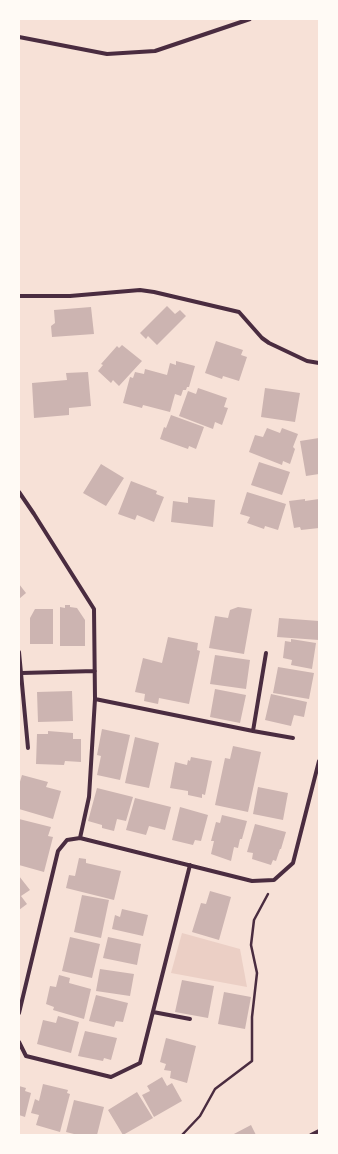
<!DOCTYPE html>
<html>
<head>
<meta charset="utf-8">
<style>
	body { margin:0 }
	#map { position:relative; width:338px; height:1154px; overflow:hidden; background:#f7e1d7; font-family:"Roboto Condensed",sans-serif }
	canvas { display:block }
	.frame { position:absolute; inset:0; border:20px solid #fffaf5; pointer-events:none }
</style>
</head>
<body>
<div id="map">
<canvas width="338" height="1154"></canvas>
<div class="frame"></div>
</div>
<script>
const c = document.querySelector('canvas').getContext('2d');
c.lineJoin = 'round';
function fillPath(path, color) {
  c.fillStyle = color;
  c.fill(path, 'evenodd');
}
function trace(path, color, width, dash) {
  c.strokeStyle = color;
  c.lineWidth = width;
  c.lineCap = dash ? 'butt' : 'round';
  c.setLineDash(dash || []);
  c.stroke(path);
}
fillPath(new Path2D(`
	M182,933L240,949L247,987L171,973Z`), '#ebcfc5');
fillPath(new Path2D(`
	M167,306L175,314L180,310L186,316L157,345L148,336L146,339L140,333Z
	M91,307L94,334L52,337L51,326L55,323L54,310Z
	M216,341L243,350L241,355L247,357L239,381L223,376L222,379L205,373Z
	M122,345L142,361L119,386L113,380L111,383L98,371L103,365L101,364L117,346L119,348Z
	M176,361L195,366L189,387H187L186,390H183L181,396L175,394L170,412L143,405L142,408L123,403L130,377L133,378L135,372L144,374L145,369L167,375L170,363L176,365Z
	M88,372L91,406L69,408V415L34,418L32,383L67,380L66,373Z
	M198,388L227,398L224,407L228,408L222,425L215,422L213,429L179,416L188,391L196,394Z
	M265,388L300,393L295,422L261,417Z
	M171,415L204,427L196,449L189,446L188,449L160,439L164,427L166,428Z
	M267,428L280,433L282,428L298,434L293,447L295,449L290,464L283,461L282,465L249,452L255,435L263,437Z
	M319,438V474L306,476L300,441Z
	M259,462L290,472L282,495L251,485Z
	M101,464L124,478L106,506L83,493Z
	M131,481L157,491L156,494L164,497L154,522L137,515L135,520L118,514Z
	M247,492L286,504L278,530L265,526L264,529L247,523L250,517L240,514Z
	M188,497L215,500L213,527L171,522L173,501L188,503Z
	M305,499V501L319,499V528L301,530L300,527L294,528L289,501Z
	M19,584L26,593L19,599Z
	M65,605H70V607L77,608L85,620V646H60V607L65,608Z
	M238,607L252,609L244,654L209,648L215,616L228,618L230,610Z
	M35,609H53V644H30V618Z
	M279,618L319,621V640L277,637Z
	M168,637L198,643L197,650L200,651L189,704L159,698L158,704L144,701L145,694L135,692L143,658L162,663Z
	M291,639L316,643L312,669L291,665L292,660L283,658L285,641L291,642Z
	M215,655L250,660L246,689L210,684Z
	M278,667L314,673L309,699L273,693Z
	M215,689L246,695L240,723L210,717Z
	M72,691L73,721L38,722L37,692Z
	M271,694L307,702L304,717L294,715L291,726L265,720Z
	M102,729L130,735L120,780L97,775L101,756L97,755Z
	M48,731L73,733V739H81V762L65,761L64,765L36,764L37,734H48Z
	M135,737L159,743L149,788L125,783Z
	M233,746L261,752L248,812L215,805L225,758L230,759Z
	M191,757L212,761L205,795L202,794V798L188,795V791L170,788L175,762L187,765L188,760L190,761Z
	M22,775L48,782L46,787L61,791L53,819L19,809V785Z
	M258,787L288,793L283,820L253,814Z
	M97,788L133,797L126,821L117,819L114,831L102,828V825L88,821Z
	M135,798L171,807L165,830L149,826L146,835L126,830Z
	M180,807L208,815L201,841L195,840L193,845L172,840Z
	M222,815L247,821L242,839H240L238,848L234,847L231,861L211,854L214,841H211L216,822L220,823Z
	M19,819L51,827L48,836L53,837L44,872L19,865Z
	M255,824L286,832L281,849H280L276,861L273,860L271,865L252,859L253,853L247,852Z
	M79,858L86,859V863L121,871L114,900L66,888L69,875L75,876Z
	M19,876L30,890L21,896L27,904L19,910Z
	M210,891L231,897L219,940L192,932L201,903L206,904Z
	M82,895L109,900L101,938L74,932Z
	M122,909L148,915L143,936L112,929L115,915L120,917Z
	M70,937L100,944L92,978L62,971Z
	M108,937L141,944L137,965L103,958Z
	M100,969L134,974L130,996L96,991Z
	M59,975L70,978L69,983L91,989L84,1019L53,1010L54,1007L46,1004L50,986L56,987Z
	M182,980L214,986L208,1018L175,1012Z
	M224,992L251,997L245,1029L218,1024Z
	M96,995L128,1003L123,1022L116,1021L114,1027L89,1021Z
	M58,1016L79,1022L71,1053L37,1044L43,1020L56,1023Z
	M85,1031L117,1038L111,1060L104,1058L103,1061L78,1056Z
	M166,1038L196,1046L187,1083L170,1078L171,1071L164,1070L166,1064L160,1062Z
	M162,1077L167,1086L172,1083L182,1101L154,1117L142,1095L150,1091L147,1086Z
	M43,1084L68,1090L67,1093L70,1094L60,1132L36,1125L39,1115L31,1113L35,1099L39,1101Z
	M19,1086L26,1088L25,1091L31,1093L25,1117L19,1115Z
	M137,1092L153,1118L123,1135L108,1110Z
	M74,1100L104,1107L97,1135H78L66,1132Z
	M251,1125L256,1135H232Z`), '#ccb4b1');
trace(new Path2D(`
	M182,1135L200,1116L215,1089L252,1061V1017L257,973L251,945L254,920L268,894`), '#4a2c40', 2.5);
trace(new Path2D(`
	M19,37L107,54L155,51L250,19
	M19,296H70L140,290L154,292L239,312L262,338L269,343L307,361L319,363
	M19,492L34,514L94,609L95,699L89,797L80,838L67,840L58,851L19,1013
	M19,652L28,748
	M22,673L95,671
	M95,699L253,731L293,738
	M253,731L266,653
	M80,838L252,881L274,880L293,863L319,761
	M153,1012L190,1019
	M19,1042L26,1056L111,1077L140,1063L190,865
	M311,1135L319,1131`), '#4a2c40', 4);
</script>
</body>
</html>
